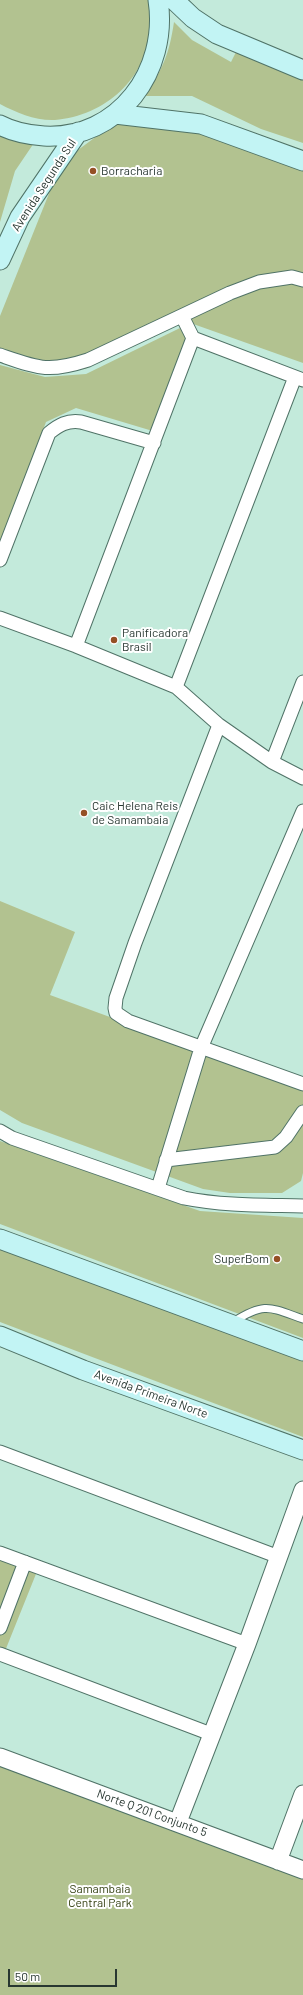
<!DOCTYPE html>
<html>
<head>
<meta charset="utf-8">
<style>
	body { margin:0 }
	#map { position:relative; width:303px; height:1995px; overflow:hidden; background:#c3eadb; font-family:Barlow,sans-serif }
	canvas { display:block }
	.scale { position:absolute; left:8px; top:1969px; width:109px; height:18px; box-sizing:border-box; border:2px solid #283731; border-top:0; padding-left:5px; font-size:12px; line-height:14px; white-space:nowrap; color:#283731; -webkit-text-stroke:3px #fff; paint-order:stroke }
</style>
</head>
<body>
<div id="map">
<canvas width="303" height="1995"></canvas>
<div class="scale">50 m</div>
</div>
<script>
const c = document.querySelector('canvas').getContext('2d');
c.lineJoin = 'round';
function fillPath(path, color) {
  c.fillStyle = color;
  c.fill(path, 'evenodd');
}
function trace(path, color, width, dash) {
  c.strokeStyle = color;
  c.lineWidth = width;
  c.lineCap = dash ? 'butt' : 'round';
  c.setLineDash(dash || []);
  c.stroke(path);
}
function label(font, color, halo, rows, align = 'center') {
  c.font = font + ' Barlow,sans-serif';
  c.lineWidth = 4;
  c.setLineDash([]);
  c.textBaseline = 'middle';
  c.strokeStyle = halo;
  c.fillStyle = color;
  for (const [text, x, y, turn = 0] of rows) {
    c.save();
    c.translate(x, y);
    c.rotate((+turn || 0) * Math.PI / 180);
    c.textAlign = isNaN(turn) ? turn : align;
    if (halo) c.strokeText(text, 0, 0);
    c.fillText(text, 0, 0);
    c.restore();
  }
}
fillPath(new Path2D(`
	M0,0H149C152,9 151,18 150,27C148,78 105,116 55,120C36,121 17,113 0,104Z
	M174,22L192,40L231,62L237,50L303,75V143L261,129L192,96H144C163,69 169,55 174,22Z
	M124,120L207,125L303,161V363L182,320L85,369L45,372L0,360V316L54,181L78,150L101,133Z
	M0,133L36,140L15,171L0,222Z
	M180,328L192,344L156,432L76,408L46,422L0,546V365L45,377L86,374Z
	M0,901L75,932L50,995L303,1088V1173L301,1181L282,1193H230L203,1189L22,1123L0,1110Z
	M0,1141L200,1211L303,1218V1338L0,1224Z
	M0,1247L303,1359V1437L0,1322Z
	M0,1548L40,1564L1,1661H0Z
	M0,1752L303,1864V1995H0Z`), '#b2c290');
const service = new Path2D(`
	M233,1322C265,1302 269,1307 303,1319`);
const minor = new Path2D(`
	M182,316L193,338
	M0,355C38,368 48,373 88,360L230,293L259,282L292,277L303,280
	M303,380L193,338L76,646L176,687L219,725L272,762L303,778
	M0,560L49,433C59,425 67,420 81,422L154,443
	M0,618L76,646
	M176,687L295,377
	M219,725L135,943L116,998L115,1008L116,1013L128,1021L303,1084
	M272,762L303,682
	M0,1131L12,1138L184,1198C224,1206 263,1205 303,1206
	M166,1160L275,1147L286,1137L303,1112
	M158,1188L201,1048L303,811
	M0,1452L279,1557
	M0,1553L247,1644
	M0,1628L25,1562
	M0,1654L211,1734`);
const tertiary = new Path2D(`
	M0,1757L303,1870
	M178,1822L247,1644L303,1490
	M278,1861L303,1794`);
const secondary = new Path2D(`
	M174,0L193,18L217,34L303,70
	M115,114L201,124L303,161
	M0,125C13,132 29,135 44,136C119,140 169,70 158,0
	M0,260L20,217L78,132
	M0,1239L303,1351
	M0,1336L83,1370L303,1450`);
trace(service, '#507367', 9);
trace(minor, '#507367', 15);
trace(tertiary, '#507367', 19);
trace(secondary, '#507367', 21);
trace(service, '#fff', 7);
trace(minor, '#fff', 13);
trace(tertiary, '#fff', 17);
trace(secondary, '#c2f4f4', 19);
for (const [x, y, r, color] of [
	[93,171,4,"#955025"],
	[114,640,4,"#955025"],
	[84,813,4,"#955025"],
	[277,1259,4,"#955025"]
]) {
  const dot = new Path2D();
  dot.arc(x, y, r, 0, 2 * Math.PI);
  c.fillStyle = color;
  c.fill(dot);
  trace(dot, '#fff', 1.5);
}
label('12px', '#283731', '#fff', [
	["Borracharia",101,171],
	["Panificadora",122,633],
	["Brasil",122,647],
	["Caic Helena Reis",92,806],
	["de Samambaia",92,820],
	["SuperBom",269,1259,"right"]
], 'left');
label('12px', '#283731', '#fff', [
	["Avenida Segunda Sul",44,185,-57],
	["Avenida Primeira Norte",151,1394,20],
	["Norte Q 201 Conjunto 5",152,1813,20]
]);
label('12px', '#333f10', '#fff', [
	["Samambaia",100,1889],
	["Central Park",100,1903]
]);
</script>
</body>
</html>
